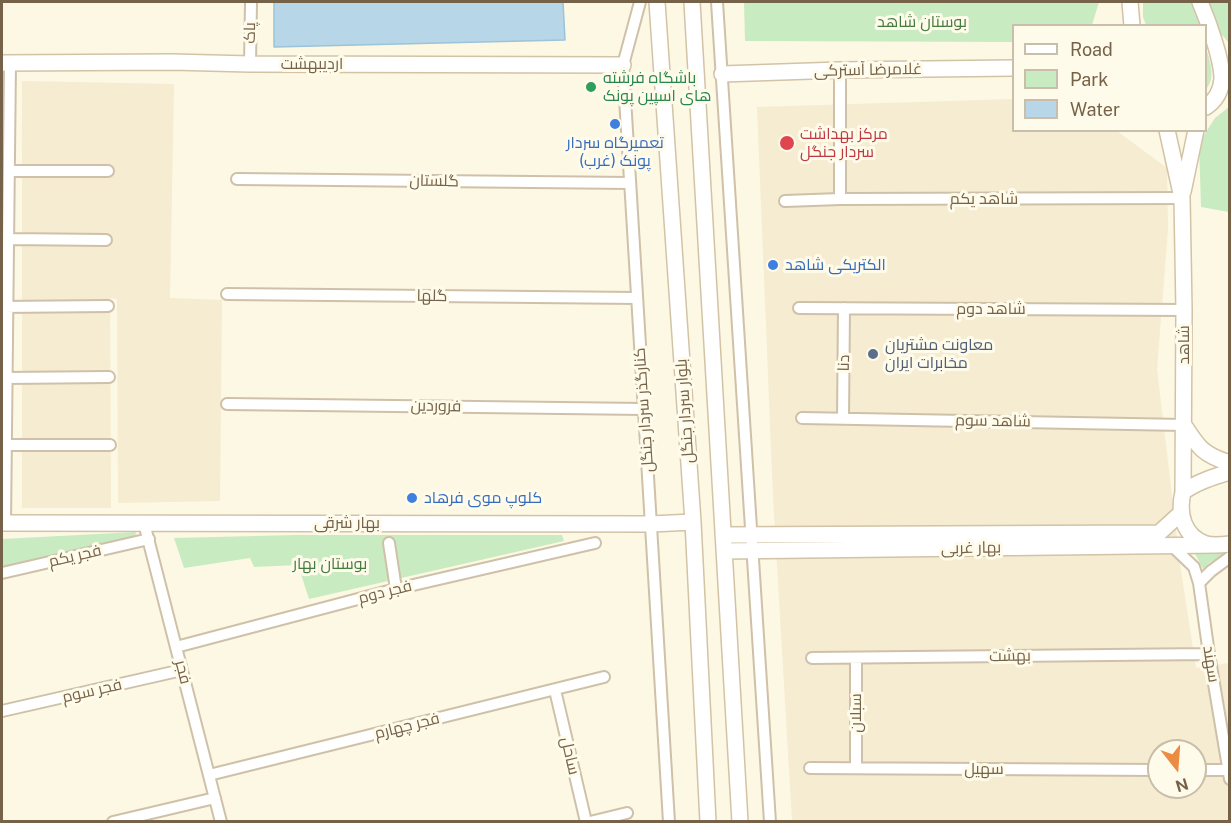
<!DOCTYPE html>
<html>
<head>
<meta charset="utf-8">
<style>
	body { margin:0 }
	#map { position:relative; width:1231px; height:823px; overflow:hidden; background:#fdf8e3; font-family:"Public Sans",sans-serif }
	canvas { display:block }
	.frame { position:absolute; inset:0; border:3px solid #766248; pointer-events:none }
	.legend { position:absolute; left:1012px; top:24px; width:195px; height:108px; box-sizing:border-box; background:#fffbea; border:2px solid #c8bea9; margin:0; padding:8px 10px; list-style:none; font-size:18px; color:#766248 }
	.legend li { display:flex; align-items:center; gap:12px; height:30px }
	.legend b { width:30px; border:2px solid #c8bea9 }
	.north { position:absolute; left:1147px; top:739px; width:60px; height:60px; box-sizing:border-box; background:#fffbea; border:2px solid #c8bea9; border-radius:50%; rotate:163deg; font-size:16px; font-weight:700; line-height:24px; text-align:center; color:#766248 }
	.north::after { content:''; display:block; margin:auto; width:21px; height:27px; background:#ec8c43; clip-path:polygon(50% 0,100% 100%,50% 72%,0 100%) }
</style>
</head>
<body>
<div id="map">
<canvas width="1231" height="823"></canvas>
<div class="frame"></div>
<ul class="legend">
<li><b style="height:8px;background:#fff"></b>Road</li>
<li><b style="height:16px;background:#c9ebc1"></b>Park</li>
<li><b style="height:16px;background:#b7d6e7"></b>Water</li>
</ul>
<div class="north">N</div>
</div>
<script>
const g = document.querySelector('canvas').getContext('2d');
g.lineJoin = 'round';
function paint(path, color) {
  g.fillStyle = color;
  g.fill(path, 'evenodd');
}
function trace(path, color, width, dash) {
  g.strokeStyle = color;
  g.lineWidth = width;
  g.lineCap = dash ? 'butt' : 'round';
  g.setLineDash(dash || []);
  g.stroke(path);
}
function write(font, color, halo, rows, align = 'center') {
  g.font = font + ' "Public Sans",Cairo,sans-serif';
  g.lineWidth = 6;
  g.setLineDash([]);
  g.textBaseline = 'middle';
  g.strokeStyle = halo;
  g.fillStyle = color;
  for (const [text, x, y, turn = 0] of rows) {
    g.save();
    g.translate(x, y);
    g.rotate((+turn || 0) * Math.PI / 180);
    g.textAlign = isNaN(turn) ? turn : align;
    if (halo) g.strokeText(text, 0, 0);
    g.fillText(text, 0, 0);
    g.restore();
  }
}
const residential = new Path2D(`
	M 22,81 L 174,84 L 170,298 L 222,300 L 220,501 L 118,503 L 117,299 L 110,298 L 111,508 L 22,508 Z
	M 1013,99 L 1014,130 L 1117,131 L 1167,168 L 1168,229 L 1157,369 L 1181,571 L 1196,668 L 1229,663 L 1229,821 L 792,821 L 773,497 L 757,107 ZM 1159,751 L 1195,751 L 1195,787 L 1159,787 Z`);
const green = new Path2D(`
	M 744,2 L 1099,2 L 1092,25 L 1014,26 L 1013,42 L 745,41 Z
	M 1143,2 L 1193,2 L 1200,25 L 1146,25 L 1143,17 Z
	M 1203,2 L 1229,2 L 1229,43 L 1215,27 Z
	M 1206,47 C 1209,60 1217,77 1206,89 Z
	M 1229,107 L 1229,212 L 1201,207 L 1199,143 L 1215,118 Z
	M 136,532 L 135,538 L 2,567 L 2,539 Z
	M 296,535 L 562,535 L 564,541 L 309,599 L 298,565 L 254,567 L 250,558 L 184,568 L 174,538 Z
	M 1222,550 L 1226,553 L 1209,563 L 1203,569 L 1194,552 Z`);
const water = new Path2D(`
	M 274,2 L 563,2 L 565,40 L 274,47 Z`);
const street = new Path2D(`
	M 640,2 L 623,65 L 669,822
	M 717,2 L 770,822
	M 250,64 L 251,2
	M 840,70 L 840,199
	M 9,171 L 108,171
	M 237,179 L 630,183
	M 785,201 L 840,199 L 1182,198
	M 8,239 L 106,240
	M 227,294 L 637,298
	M 2,307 L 108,306
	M 799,308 L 1184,310
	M 7,378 L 109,377
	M 227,404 L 644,409
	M 802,418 L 1184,425
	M 843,418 L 844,308
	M 6,445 L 110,445
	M 5,523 L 10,63
	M 144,523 L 221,822
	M 389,543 L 396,589
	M 1172,546 L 1194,567 L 1199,583 L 1209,654 L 1230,779
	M 2,573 L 149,539
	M 1199,583 L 1211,571 L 1230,557
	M 176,647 L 396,589 L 595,543
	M 812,658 L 1209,654
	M 856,658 L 856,768
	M 555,690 L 586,822
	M 2,711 L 182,670
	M 810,768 L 1159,770
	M 1195,770 L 1230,770
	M 209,775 L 604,677
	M 113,822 L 215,798
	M 590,822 L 627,813`);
const secondary = new Path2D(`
	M 657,2 L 693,522 L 708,822
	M 692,2 L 740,822
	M 1130,2 L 1132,26
	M 1200,2 C 1208,21 1222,59 1222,79 C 1221,91 1215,101 1206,107
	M 2,63 L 172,62 L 250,64 L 623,65
	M 722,74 L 840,70 L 1014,68
	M 1167,130 L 1182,198 L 1184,310 L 1183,492
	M 1183,192 L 1196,130
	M 1184,425 C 1198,447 1203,455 1230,463
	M 1230,472 C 1213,477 1197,482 1183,492 C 1178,513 1183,536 1206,544 C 1213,546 1222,545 1230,544
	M 2,523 L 651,524 L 693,522
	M 723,535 L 1159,533 L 1181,513
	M 724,551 L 1218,545`);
const markers = [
	[591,87,6,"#2e9e5b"],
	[615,124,6,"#3f7fe0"],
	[787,143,8,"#e0444e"],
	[773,265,6,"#3f7fe0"],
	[873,354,6,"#5c6f8a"],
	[412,498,6,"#3f7fe0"]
];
const parkNames = [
	["بوستان شاهد",922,22],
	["بوستان بهار",330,564]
];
const streetNames = [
	["پاک",250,33,-89],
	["اردیبهشت",312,64],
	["غلامرضا آسترکی",868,70,-1],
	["گلستان",434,181,1],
	["شاهد یکم",984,199],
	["گلها",432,296,1],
	["شاهد دوم",991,309],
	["شاهد",1184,345,-90],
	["دنا",844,363,-89],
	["فروردین",436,406,1],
	["کنارگذر سردار جنگل",644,410,-94],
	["بلوار سردار جنگل",685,411,-94],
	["شاهد سوم",993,421,1],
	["بهار شرقی",347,523],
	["بهار غربی",971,548,-1],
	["فجر یکم",75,556,-13],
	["فجر دوم",385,592,-14],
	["بهشت",1010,656,-1],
	["سهند",1211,664,81],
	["فجر",183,672,76],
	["فجر سوم",92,691,-13],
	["سبلان",856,713,-90],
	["فجر چهارم",407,726,-14],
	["ساحل",570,756,77],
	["سهیل",984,769]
];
const leisureNames = [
	["باشگاه فرشته",603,78],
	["های اسپین پونک",603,96]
];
const healthNames = [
	["مرکز بهداشت",800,134],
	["سردار جنگل",800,152]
];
const shopNames = [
	["تعمیرگاه سردار",615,143,"center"],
	["پونک (غرب)",615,161,"center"],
	["الکتریکی شاهد",785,265],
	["کلوپ موی فرهاد",424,498]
];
const serviceNames = [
	["معاونت مشتریان",885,345],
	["مخابرات ایران",885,363]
];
paint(residential, '#f5ecd1');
paint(green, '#c9ebc1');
paint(water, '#b7d6e7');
trace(water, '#9cc3d9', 1.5);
trace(street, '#cfc1a9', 14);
trace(secondary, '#d2c3a6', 18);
trace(street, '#fff', 10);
trace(secondary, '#fff', 15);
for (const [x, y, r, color] of markers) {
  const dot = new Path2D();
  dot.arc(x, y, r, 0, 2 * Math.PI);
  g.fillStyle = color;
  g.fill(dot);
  trace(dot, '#fffbea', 2);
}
write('16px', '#447c3f', '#fffbea', parkNames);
write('16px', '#766248', '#fffbea', streetNames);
write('16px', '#27864d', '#fffbea', leisureNames, 'left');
write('16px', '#be3a42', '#fffbea', healthNames, 'left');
write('16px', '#366cbe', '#fffbea', shopNames, 'left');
write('16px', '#4e5e75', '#fffbea', serviceNames, 'left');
</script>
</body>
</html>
